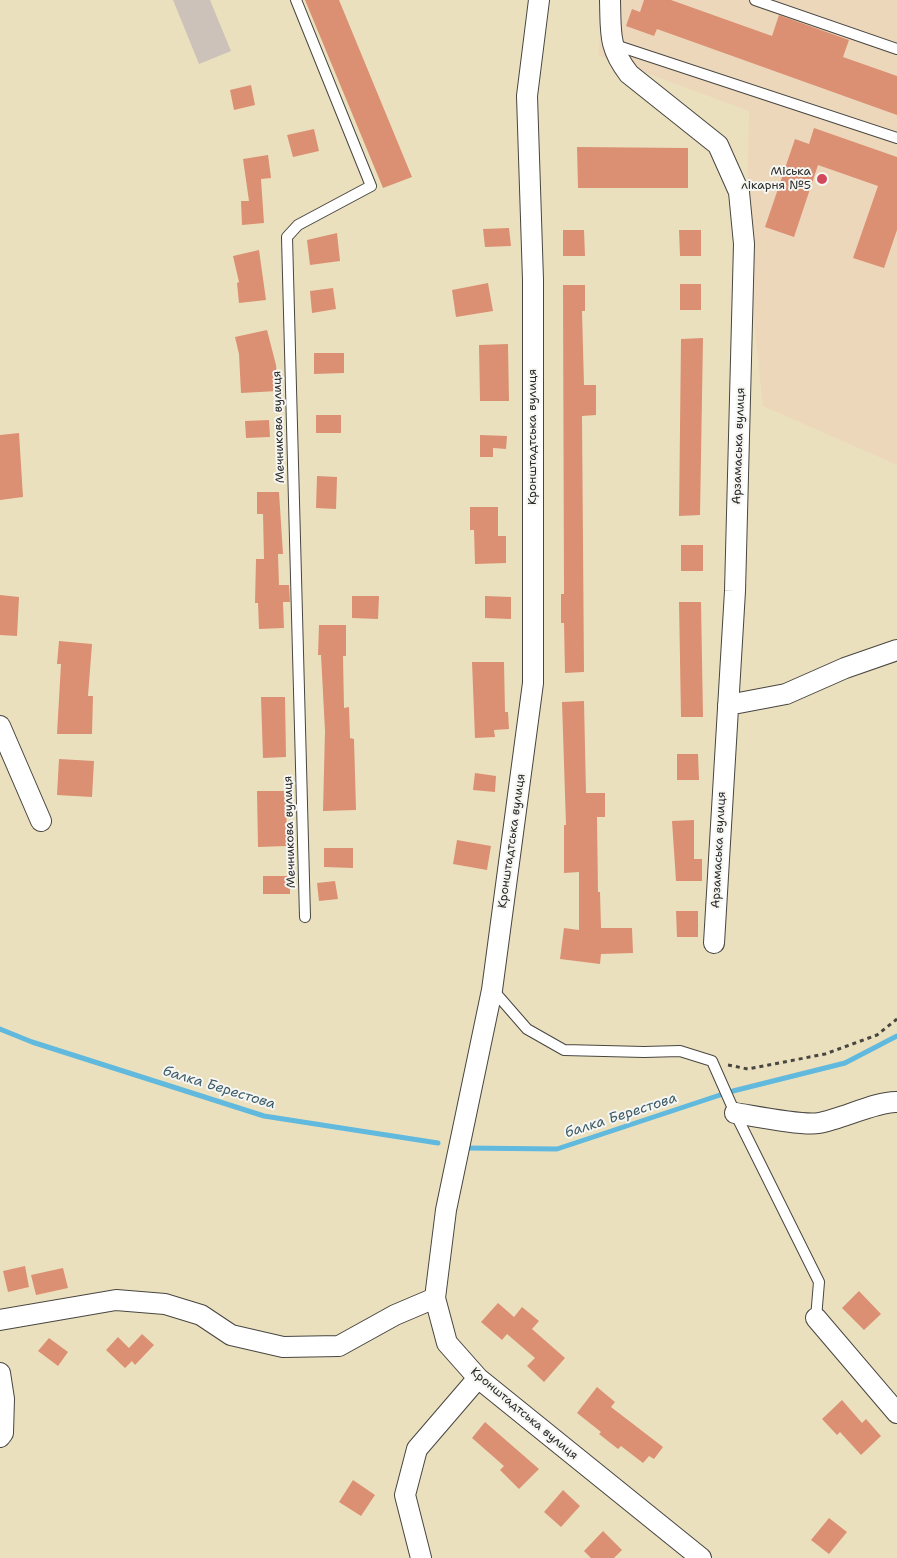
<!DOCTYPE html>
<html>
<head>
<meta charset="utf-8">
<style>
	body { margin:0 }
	canvas { display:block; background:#ebe0bd }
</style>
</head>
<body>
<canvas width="897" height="1558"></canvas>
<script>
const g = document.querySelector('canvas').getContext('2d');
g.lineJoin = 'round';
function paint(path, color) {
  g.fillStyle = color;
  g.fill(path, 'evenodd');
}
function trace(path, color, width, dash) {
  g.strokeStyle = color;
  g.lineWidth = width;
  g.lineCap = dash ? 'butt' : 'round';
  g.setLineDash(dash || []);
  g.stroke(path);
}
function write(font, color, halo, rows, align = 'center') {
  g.font = font + ' "Shantell Sans",sans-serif';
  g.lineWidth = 4;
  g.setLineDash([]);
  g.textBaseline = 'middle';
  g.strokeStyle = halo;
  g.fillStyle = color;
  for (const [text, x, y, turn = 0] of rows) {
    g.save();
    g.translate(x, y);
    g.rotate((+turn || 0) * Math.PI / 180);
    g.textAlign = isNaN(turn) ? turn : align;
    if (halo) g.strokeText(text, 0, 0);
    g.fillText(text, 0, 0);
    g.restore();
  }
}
const built = new Path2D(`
	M 604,0 L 897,0 L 897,465 L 763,406 L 746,248 L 749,111 L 598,55 Z`);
const industrial = new Path2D(`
	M 173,0 L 210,0 L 231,51 L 199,64 Z`);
const stream = new Path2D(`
	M 0,1029 L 32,1042 L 264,1116 L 438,1143
	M 733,1091 L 845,1063 L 897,1036
	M 466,1148 L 557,1149 L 720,1095`);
const building = new Path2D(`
	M 305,0 L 339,0 L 412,177 L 383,188 Z
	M 644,0 L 671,0 L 772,36 L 779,15 L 849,40 L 843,57 L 897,76 L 897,115 L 657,29 L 654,36 L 626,26 L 632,9 L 640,12 Z
	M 251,85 L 255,105 L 234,110 L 230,90 Z
	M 814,128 L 897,157 L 897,230 L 884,268 L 853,258 L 878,186 L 818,165 L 794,237 L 765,227 L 795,139 L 809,144 Z
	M 314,129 L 319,151 L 293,157 L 287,135 Z
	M 577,147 L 688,148 L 688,188 L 578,188 Z
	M 268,155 L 271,178 L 261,179 L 264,223 L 242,225 L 241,201 L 249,201 L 243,159 Z
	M 509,228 L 511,246 L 485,247 L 483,229 Z
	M 563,230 L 584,230 L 585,256 L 563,256 Z
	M 679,230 L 701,230 L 701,256 L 680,256 Z
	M 337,233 L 340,261 L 310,265 L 307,240 Z
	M 259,250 L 266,300 L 239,303 L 237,283 L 239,282 L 233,256 Z
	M 488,283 L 493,311 L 456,317 L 452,290 Z
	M 680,284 L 701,284 L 701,310 L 680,310 Z
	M 563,285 L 585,285 L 585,311 L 582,311 L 584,385 L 596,385 L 596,415 L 582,416 L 584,672 L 565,673 L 564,623 L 561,623 L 561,594 L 564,594 Z
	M 333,288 L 336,309 L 312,313 L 310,291 Z
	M 267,330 L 276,365 L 278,391 L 241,393 L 239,354 L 235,337 Z
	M 703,338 L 700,515 L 679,516 L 681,339 Z
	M 508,344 L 509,401 L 480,401 L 479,345 Z
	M 314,353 L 344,353 L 344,373 L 314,374 Z
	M 316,415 L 341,415 L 341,433 L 316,433 Z
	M 269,420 L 270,437 L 246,438 L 245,421 Z
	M 19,433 L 23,497 L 0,500 L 0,435 Z
	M 480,435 L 507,436 L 506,449 L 493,448 L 493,457 L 480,457 Z
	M 317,476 L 337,477 L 336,509 L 316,508 Z
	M 257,492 L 279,492 L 283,554 L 278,554 L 279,585 L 289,585 L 290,602 L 283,602 L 284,628 L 259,629 L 258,603 L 255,603 L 256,559 L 264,559 L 263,514 L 257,514 Z
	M 470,507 L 498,507 L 498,536 L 506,536 L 506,563 L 475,564 L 474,530 L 470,530 Z
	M 681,545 L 703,545 L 703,571 L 681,571 Z
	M 0,595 L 19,597 L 17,636 L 0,635 Z
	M 352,596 L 379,596 L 378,619 L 352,618 Z
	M 485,596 L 511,597 L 511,619 L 485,618 Z
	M 679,602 L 701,602 L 703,717 L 681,717 Z
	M 319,625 L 346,625 L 346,656 L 343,656 L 344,708 L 349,707 L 350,738 L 354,739 L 356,810 L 323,811 L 325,731 L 321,655 L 318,655 Z
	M 59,641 L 92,644 L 88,696 L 93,696 L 92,734 L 57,734 L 61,664 L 57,664 Z
	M 472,662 L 504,662 L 505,712 L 508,712 L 509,729 L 494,730 L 495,737 L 475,738 Z
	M 261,697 L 285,697 L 286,757 L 263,758 Z
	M 584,701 L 586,793 L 605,793 L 605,817 L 597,817 L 598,892 L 600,892 L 601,928 L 632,928 L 633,953 L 601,954 L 600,964 L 560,959 L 564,928 L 579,930 L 579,872 L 564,873 L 564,825 L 566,825 L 562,702 Z
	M 677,754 L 698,754 L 699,780 L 677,780 Z
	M 59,759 L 94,761 L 92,797 L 57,795 Z
	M 475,773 L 496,776 L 495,792 L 473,790 Z
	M 257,791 L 286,791 L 287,846 L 258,847 Z
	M 694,820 L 694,859 L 702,859 L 702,881 L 676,881 L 672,821 Z
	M 457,840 L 491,846 L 487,870 L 453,864 Z
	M 324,848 L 353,848 L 353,868 L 324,867 Z
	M 263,876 L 290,876 L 290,894 L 263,894 Z
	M 335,881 L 338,899 L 319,901 L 317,883 Z
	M 676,911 L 698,911 L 698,937 L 677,937 Z
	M 25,1266 L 29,1287 L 8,1292 L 3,1271 Z
	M 63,1268 L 68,1288 L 36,1295 L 31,1275 Z
	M 859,1291 L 881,1314 L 864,1330 L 842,1308 Z
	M 498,1303 L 514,1317 L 522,1307 L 539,1321 L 532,1329 L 565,1358 L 544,1382 L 527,1366 L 535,1358 L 507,1334 L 502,1340 L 481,1322 Z
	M 142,1334 L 154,1345 L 135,1365 L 132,1361 L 125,1368 L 106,1350 L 118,1337 L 129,1348 Z
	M 49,1338 L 68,1352 L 58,1366 L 38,1351 Z
	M 597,1387 L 615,1402 L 611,1407 L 663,1447 L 654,1459 L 649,1456 L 643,1463 L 621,1446 L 618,1449 L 599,1434 L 601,1432 L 577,1413 Z
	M 842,1400 L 862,1423 L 866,1419 L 881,1436 L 861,1455 L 840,1432 L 837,1435 L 822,1419 Z
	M 485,1422 L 539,1469 L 519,1489 L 500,1470 L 504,1466 L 472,1438 Z
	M 353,1480 L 375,1495 L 361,1516 L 339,1502 Z
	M 563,1490 L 580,1506 L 561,1527 L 544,1512 Z
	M 829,1518 L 847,1532 L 829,1554 L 811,1540 Z
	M 603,1531 L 622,1550 L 614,1558 L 591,1558 L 584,1551 Z`);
const path = new Path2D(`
	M 728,1065 L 748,1069 L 825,1054 L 877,1035 L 897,1019`);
const lane = new Path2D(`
	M 296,0 L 371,186 L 298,225 L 287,237 L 305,917
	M 755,0 L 897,49
	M 612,44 L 897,138
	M 493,990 L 527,1029 L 564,1050 L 644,1052 L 680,1051 L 712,1061 L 735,1113 L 819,1282 L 816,1318`);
const street = new Path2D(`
	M 539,0 L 527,96 L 533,280 L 533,683 L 492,990 L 446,1210 L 435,1298 L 447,1343 L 478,1378 L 701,1558
	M 610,0 C 611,32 608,47 629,74 L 718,145 L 739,192 L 744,244 L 735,591 L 714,943
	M 728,705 L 786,694 L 845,668 L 897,650
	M 0,726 L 41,821
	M 735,1113 C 754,1116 803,1126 819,1123 C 842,1119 877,1101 897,1102
	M 816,1318 L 897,1413
	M 0,1320 L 116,1300 L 165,1304 L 201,1315 L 231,1335 L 283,1347 L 339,1346 L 395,1315 L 435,1298
	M 0,1373 L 4,1399 L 3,1433 L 0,1437
	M 421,1558 L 405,1495 L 417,1449 L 478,1378`);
const markers = [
	[822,179,6,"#d1495b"]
];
const poiNames = [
	["Міська",811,172],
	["лікарня №5",811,186]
];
const streetNames = [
	["Мечникова вулиця",279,427,-92],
	["Кронштадтська вулиця",533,437,-90],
	["Арзамаська вулиця",739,446,-88],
	["Мечникова вулиця",290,832,-92],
	["Кронштадтська вулиця",512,841,-82],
	["Арзамаська вулиця",719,850,-87],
	["Кронштадтська вулиця",524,1414,40]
];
const waterNames = [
	["балка Берестова",219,1088,17],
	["балка Берестова",621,1116,-18]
];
paint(built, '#edd7bb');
paint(industrial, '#ccc2b9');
trace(stream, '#61b9de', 5);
paint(building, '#db9074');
trace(lane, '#484641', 12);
trace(street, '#484641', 22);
trace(path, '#484641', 3, [4, 4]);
trace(lane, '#fff', 10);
trace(street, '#fff', 20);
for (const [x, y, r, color] of markers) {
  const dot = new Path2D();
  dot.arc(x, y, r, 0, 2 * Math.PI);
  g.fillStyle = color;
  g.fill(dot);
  trace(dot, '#f6f6f2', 2);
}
write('12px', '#2b2b2b', '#f6f6f2', poiNames, 'right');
write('12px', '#2b2b2b', '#f6f6f2', streetNames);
write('italic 14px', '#3e5d6a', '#f6f6f2', waterNames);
</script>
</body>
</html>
